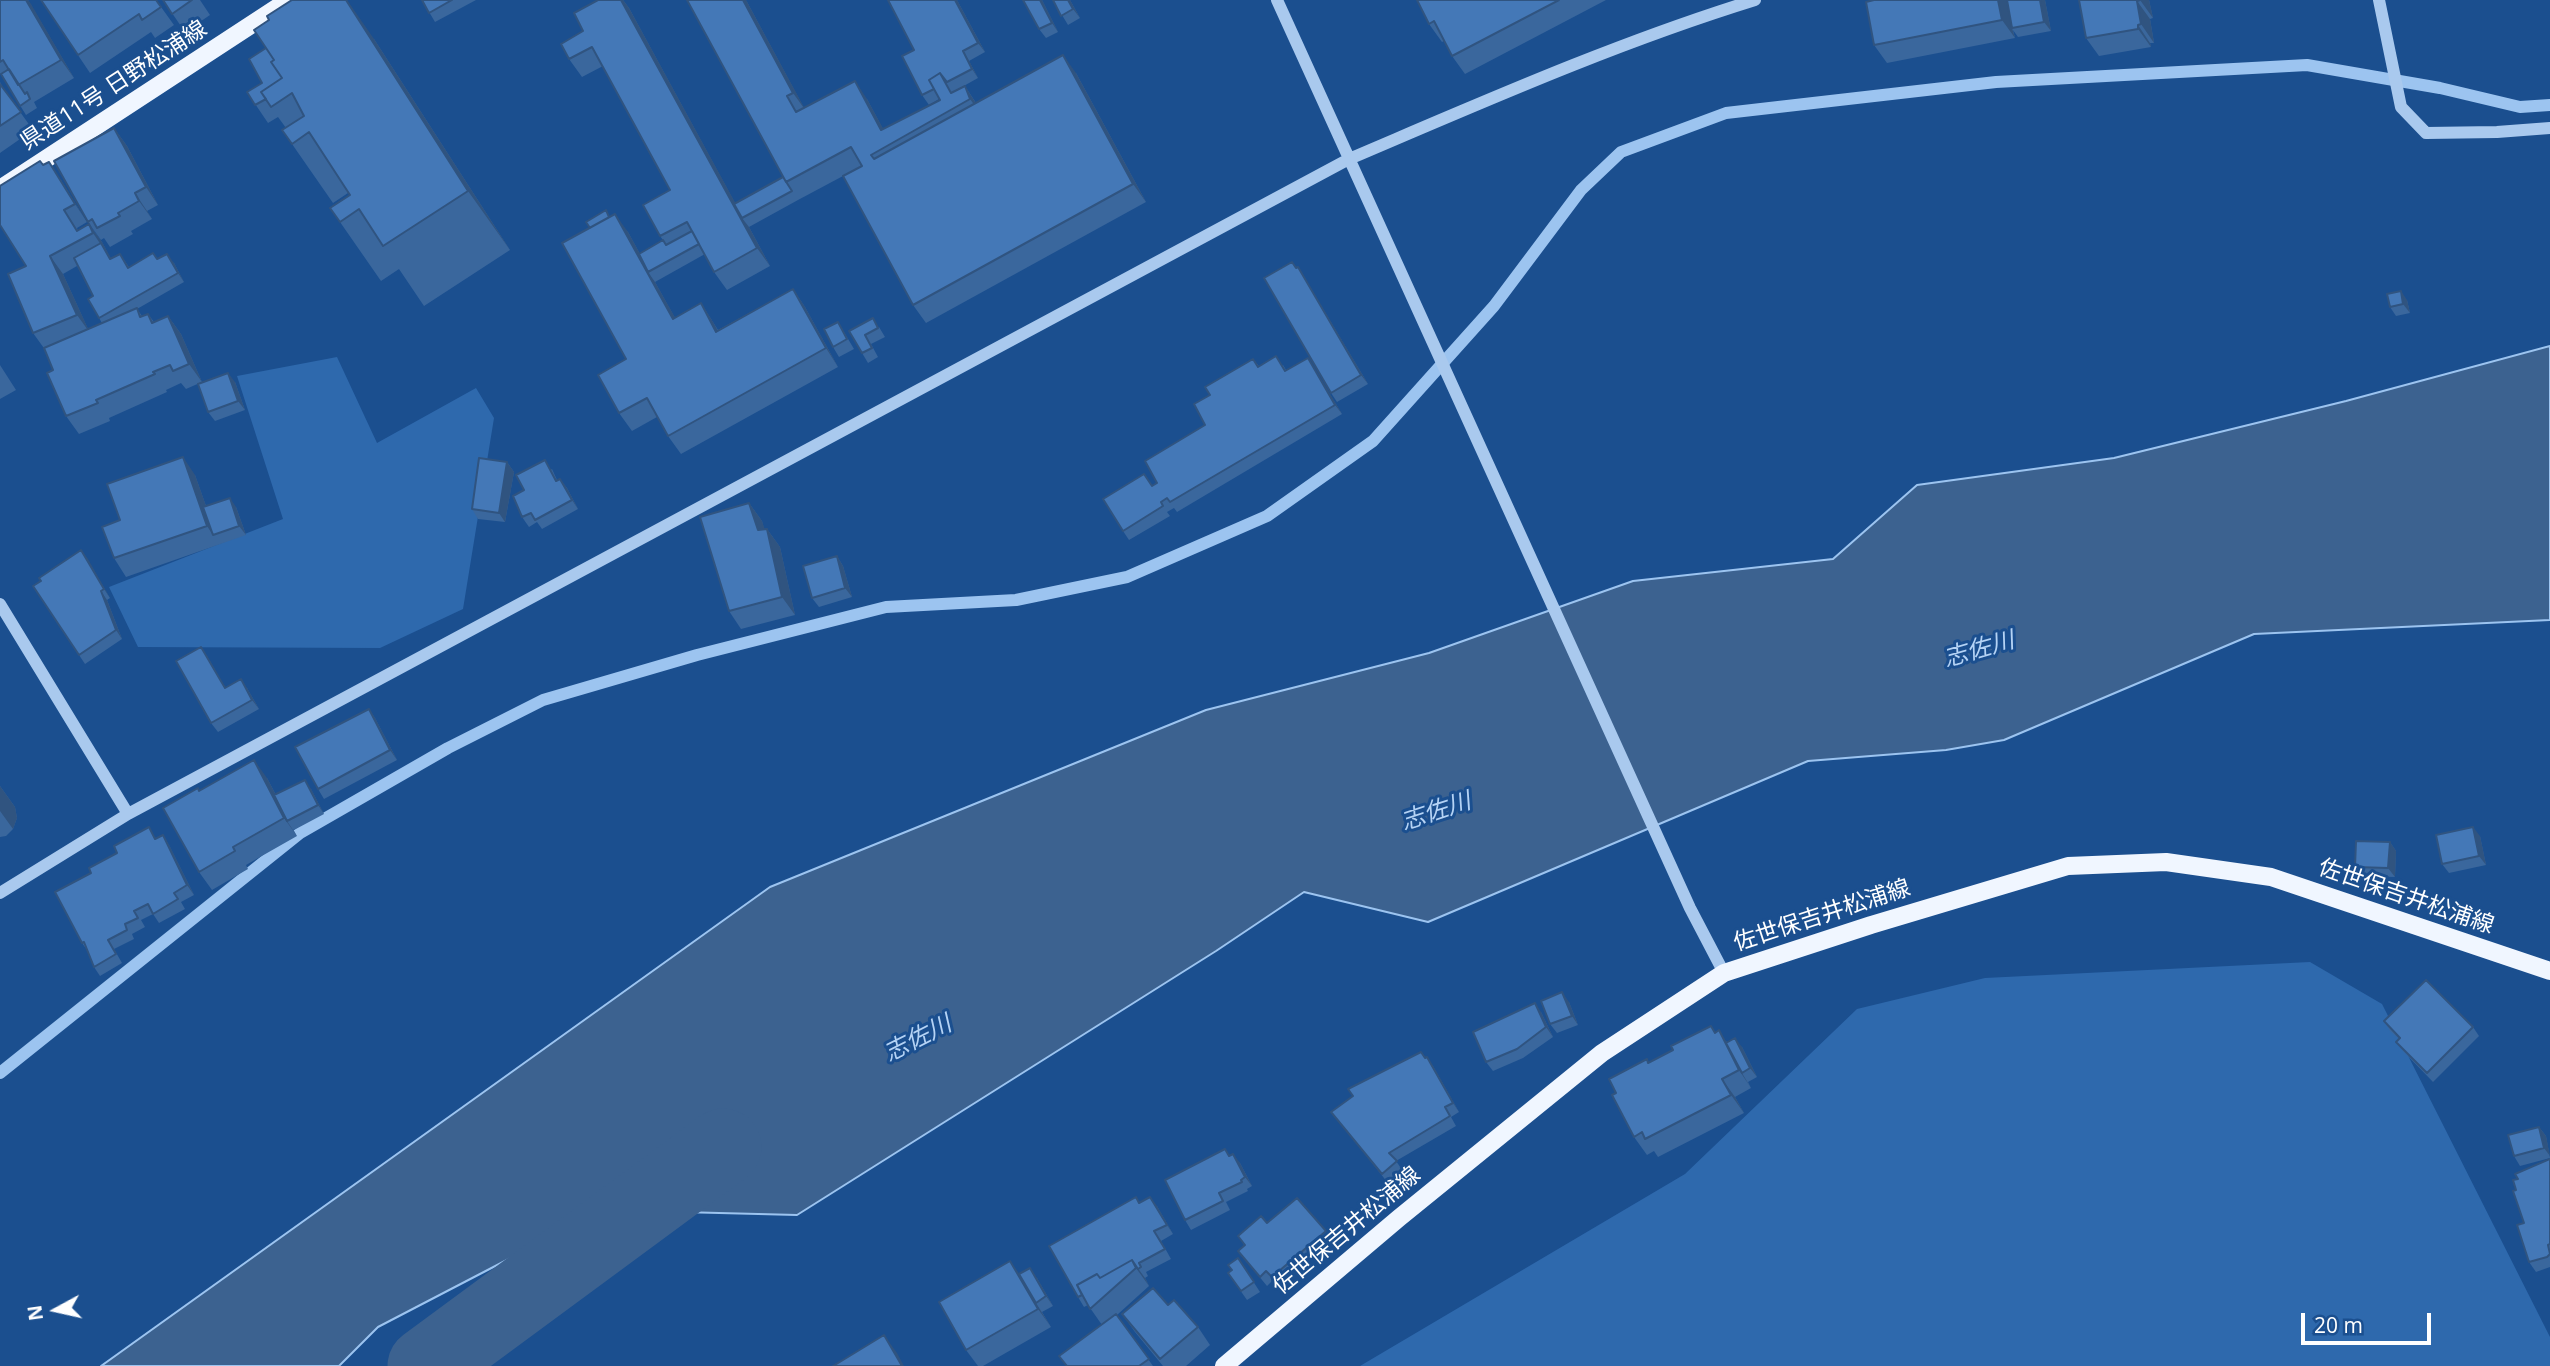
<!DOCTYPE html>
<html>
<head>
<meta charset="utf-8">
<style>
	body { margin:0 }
	#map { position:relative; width:2550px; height:1366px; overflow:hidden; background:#1b4f8f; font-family:"Open Sans",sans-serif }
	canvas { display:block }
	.north { position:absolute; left:21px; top:1275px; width:70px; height:70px; -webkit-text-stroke:5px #1b4f8f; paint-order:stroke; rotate:262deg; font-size:19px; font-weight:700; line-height:28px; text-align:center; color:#fff }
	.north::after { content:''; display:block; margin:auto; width:24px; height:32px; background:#fff; clip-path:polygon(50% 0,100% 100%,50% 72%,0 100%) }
	.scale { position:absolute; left:2301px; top:1313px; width:130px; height:32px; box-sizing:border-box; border:4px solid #fff; border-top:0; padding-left:9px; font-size:21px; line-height:24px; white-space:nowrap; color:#fff; -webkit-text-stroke:5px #1b4f8f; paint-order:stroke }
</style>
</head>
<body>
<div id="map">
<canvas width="2550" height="1366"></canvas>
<div class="north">N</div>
<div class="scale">20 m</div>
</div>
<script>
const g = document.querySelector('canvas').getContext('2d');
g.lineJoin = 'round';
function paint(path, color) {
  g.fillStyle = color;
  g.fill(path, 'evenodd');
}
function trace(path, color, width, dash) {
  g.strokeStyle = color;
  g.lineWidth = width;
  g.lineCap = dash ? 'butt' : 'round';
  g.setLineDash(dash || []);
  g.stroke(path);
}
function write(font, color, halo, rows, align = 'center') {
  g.font = font + ' "Open Sans","Noto Sans JP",sans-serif';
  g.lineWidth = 6;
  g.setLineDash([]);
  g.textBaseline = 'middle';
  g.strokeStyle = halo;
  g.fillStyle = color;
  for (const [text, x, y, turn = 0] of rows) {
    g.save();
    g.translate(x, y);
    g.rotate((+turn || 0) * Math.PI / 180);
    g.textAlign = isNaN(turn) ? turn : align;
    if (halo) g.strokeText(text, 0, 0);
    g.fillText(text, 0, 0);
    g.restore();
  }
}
const green = new Path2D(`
	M 337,357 L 377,443 L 476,388 L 494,418 L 463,609 L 380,648 L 138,647 L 109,587 L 283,519 L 237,376 Z
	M 2310,962 L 2382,1004 L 2550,1337 L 2550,1366 L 1360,1366 L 1685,1174 L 1857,1009 L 1985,978 Z`);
const water = new Path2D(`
	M 2550,346 L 2550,620 L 2254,634 L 2004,740 L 1946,750 L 1808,761 L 1428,922 L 1304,892 L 1216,951 L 797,1215 L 603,1210 L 378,1327 L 339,1366 L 101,1366 L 770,887 L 1206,710 L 1429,653 L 1633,581 L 1833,559 L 1917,485 L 2114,458 L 2346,401 Z`);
const stream = new Path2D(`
	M 0,1073 L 300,833 L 448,748 L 543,700 L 697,655 L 886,607 L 1016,600 L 1127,577 L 1267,516 L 1373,441 L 1494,306 L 1581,190 L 1621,152 L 1726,113 L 1996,82 L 2307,65 L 2440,88 L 2520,107 L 2550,105`);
const river = new Path2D(`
	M 426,1366 L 723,1147`);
const minor = new Path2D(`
	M 1277,0 L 1690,908 L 1724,973
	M 2379,0 L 2401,107 L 2426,133 L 2497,132 L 2550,128
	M 0,604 L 128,814 L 1349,159 C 1483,102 1616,43 1755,0
	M 0,893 L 128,814`);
const major = new Path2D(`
	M 0,189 L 289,0
	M 1224,1366 L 1399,1218 L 1602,1053 L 1724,973 L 1871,925 L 2068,866 L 2166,862 L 2271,877 L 2550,971`);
const wall = new Path2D(`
	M 0,0 L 28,0 L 74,78 L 34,102 L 37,108 L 26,115 L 0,73 Z
	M 41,0 L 156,0 L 174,25 L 155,38 L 151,32 L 90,73 Z
	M 163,0 L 200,0 L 210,15 L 185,32 Z
	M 422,0 L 476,0 L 435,22 Z
	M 598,0 L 623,0 L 629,8 L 735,203 L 783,177 L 746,0 L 804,108 L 867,99 L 883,129 L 940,100 L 939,99 L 929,105 L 922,95 L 914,50 L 888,0 L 957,0 L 985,52 L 969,61 L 978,78 L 953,92 L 965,86 L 976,103 L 1076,73 L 1146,202 L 926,323 L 913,305 L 843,176 L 798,200 L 749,227 L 770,266 L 727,290 L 714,272 L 705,254 L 655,282 L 675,318 L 701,303 L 718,330 L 793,289 L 805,307 L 838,367 L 681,454 L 668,436 L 657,417 L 632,431 L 619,413 L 626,359 L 610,217 L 628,232 L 640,254 L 663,240 L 660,236 L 670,190 L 603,66 L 582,77 L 569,59 Z
	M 1023,0 L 1042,0 L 1058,32 L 1046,38 L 1039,29 Z
	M 1053,0 L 1070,0 L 1080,18 L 1068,25 Z
	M 1417,0 L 1606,0 L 1465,74 L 1452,56 L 1444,41 L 1442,42 L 1429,24 Z
	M 2045,0 L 2051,31 L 2018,37 L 2013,30 L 2015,38 L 1887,63 L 1874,45 Z
	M 2079,0 L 2149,0 L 2153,18 L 2150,19 L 2154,43 L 2150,43 L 2151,47 L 2099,56 L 2086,38 Z
	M 374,39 L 510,250 L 424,306 L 399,269 L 381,281 L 340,222 L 350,195 L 348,193 L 333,203 L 292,144 L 286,128 L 278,117 L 268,123 L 247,92 Z
	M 0,82 L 3,88 L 33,130 L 0,153 Z
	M 114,128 L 127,146 L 158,205 L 147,211 L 152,219 L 131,231 L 133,234 L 110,247 L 104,238 L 101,240 L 88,222 Z
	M 43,165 L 61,180 L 87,222 L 77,228 L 78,231 L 89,224 L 102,242 L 111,259 L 120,254 L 129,267 L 158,259 L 174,263 L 184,282 L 137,309 L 142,316 L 148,314 L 154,322 L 168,316 L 181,334 L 202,382 L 186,389 L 181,383 L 166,390 L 167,392 L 109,418 L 110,421 L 79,434 L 66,416 L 53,370 L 46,351 L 33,333 L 26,266 ZM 77,266 L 93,296 L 99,318 L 102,323 L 88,329 L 63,274 Z
	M 1292,262 L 1304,277 L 1368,384 L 1337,402 L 1331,393 Z
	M 2407,300 L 2410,313 L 2396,316 L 2390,307 Z
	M 838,322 L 854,349 L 839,357 L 833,347 Z
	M 879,327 L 885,337 L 871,344 L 878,357 L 868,363 L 849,331 Z
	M 1308,358 L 1342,414 L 1177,512 L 1174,508 L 1167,512 L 1170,516 L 1129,540 L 1123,531 L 1152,486 L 1157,483 L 1205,425 L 1210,395 L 1253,359 L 1259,366 L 1283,365 L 1286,370 Z
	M 0,365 L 16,390 L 0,399 Z
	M 235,382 L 245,410 L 215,421 L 208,412 Z
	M 507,462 L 514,472 L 505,522 L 478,519 L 472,509 Z
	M 552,469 L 557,480 L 560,479 L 567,488 L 578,509 L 542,529 L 537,522 L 529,527 L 522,517 L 524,490 Z
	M 195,475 L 206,506 L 236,507 L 246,535 L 126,577 L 114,558 L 120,520 Z
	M 749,503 L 762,521 L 764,529 L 767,529 L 780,547 L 795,615 L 741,629 L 729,611 Z
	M 81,550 L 110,598 L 107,600 L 122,639 L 85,664 L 33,586 Z
	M 837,556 L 843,566 L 852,597 L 819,607 L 812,598 Z
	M 207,656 L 225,688 L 247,688 L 259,709 L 218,732 L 211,723 Z
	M 369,709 L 375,718 L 397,760 L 324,799 L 318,789 Z
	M 267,778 L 276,795 L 311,789 L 324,814 L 294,830 L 293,829 L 297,836 L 246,865 L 248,869 L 212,890 L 199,872 L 198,788 L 200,791 Z
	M 0,786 L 15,807 L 17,818 L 13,829 L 6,836 L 0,837 Z
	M 163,835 L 169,845 L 194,895 L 181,902 L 185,909 L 159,923 L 153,914 L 141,920 L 145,927 L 132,934 L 134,939 L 114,949 L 122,963 L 100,976 L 94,967 L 87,950 L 82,943 L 156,839 Z
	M 2480,836 L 2486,865 L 2449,873 L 2442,864 Z
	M 2390,842 L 2396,851 L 2395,877 L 2361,876 L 2355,867 Z
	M 1569,1002 L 1578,1025 L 1557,1033 L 1550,1024 Z
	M 1541,1012 L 1553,1037 L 1523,1058 L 1493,1071 L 1486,1062 Z
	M 2384,1021 L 2473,1027 L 2479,1036 L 2433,1082 L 2403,1051 L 2396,1042 L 2399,1039 L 2390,1031 Z
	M 1715,1032 L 1727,1042 L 1742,1047 L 1757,1077 L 1748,1082 L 1751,1088 L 1735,1097 L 1744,1113 L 1658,1157 L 1654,1151 L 1647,1155 L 1634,1137 L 1616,1093 L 1649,1063 Z
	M 1425,1058 L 1433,1066 L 1459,1112 L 1451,1117 L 1456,1126 L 1396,1161 L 1403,1171 L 1388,1183 L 1331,1112 Z
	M 2539,1127 L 2546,1136 L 2550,1158 L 2520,1166 L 2514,1156 Z
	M 1230,1156 L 1240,1163 L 1252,1186 L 1247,1189 L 1248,1191 L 1226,1202 L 1230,1210 L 1191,1230 L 1185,1220 Z
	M 2550,1159 L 2550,1267 L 2536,1272 L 2529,1262 L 2524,1223 L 2516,1190 L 2518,1179 Z
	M 1140,1203 L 1157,1206 L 1173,1234 L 1161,1241 L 1171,1259 L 1146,1272 L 1148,1276 L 1145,1278 L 1149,1286 L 1117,1315 L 1153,1366 L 1066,1366 L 1102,1325 L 1088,1305 L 1084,1307 L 1078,1297 Z
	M 1267,1223 L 1326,1231 L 1333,1241 L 1279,1287 L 1273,1280 L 1267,1286 L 1238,1251 L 1244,1245 L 1238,1236 Z
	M 1238,1258 L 1260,1292 L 1247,1300 L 1228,1273 L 1232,1270 Z
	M 1020,1274 L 1037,1278 L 1053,1306 L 1042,1312 L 1051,1327 L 983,1366 L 978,1366 L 966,1350 Z
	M 1168,1305 L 1198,1327 L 1210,1345 L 1186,1366 L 1163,1366 L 1135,1332 L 1122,1314 Z`);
const shadedWall = new Path2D(`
	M 26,0 L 28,0 L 31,4 L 74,78 L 61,60 Z
	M 346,0 L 347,0 L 374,39 L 510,250 L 468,191 Z
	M 621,0 L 623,0 L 629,8 L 743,217 L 742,218 L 749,227 L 770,266 L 757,248 Z
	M 743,0 L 746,0 L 806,111 L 793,93 Z
	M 955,0 L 957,0 L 985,52 L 978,43 Z
	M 1040,0 L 1042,0 L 1058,32 L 1052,23 Z
	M 1068,0 L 1070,0 L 1080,18 L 1073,9 Z
	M 1998,0 L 2008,0 L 2012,28 L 2015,38 L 2002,20 Z
	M 2040,0 L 2045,0 L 2051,31 L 2044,22 Z
	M 2140,0 L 2149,0 L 2153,18 Z
	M 2137,1 L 2150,19 L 2154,43 L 2141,24 Z
	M 2138,25 L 2150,43 L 2151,47 L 2138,29 Z
	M 963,51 L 969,61 L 978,78 L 972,69 Z
	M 1063,55 L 1076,73 L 1146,202 L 1133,184 Z
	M 855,81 L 867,99 L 891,143 L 881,130 Z
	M 965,86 L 977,105 L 983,117 L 970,99 Z
	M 114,128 L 127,146 L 158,205 L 146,187 Z
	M 49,162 L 61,180 L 87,222 L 75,204 Z
	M 135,193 L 147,211 L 152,219 L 139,201 Z
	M 615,214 L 628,232 L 650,272 L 648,272 L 655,282 L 686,337 L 673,319 Z
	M 89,224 L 102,242 L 117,269 L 93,233 Z
	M 167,254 L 174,263 L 184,282 L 178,273 Z
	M 50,256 L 63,274 L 90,333 L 77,315 Z
	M 1298,267 L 1304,277 L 1368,384 L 1361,375 Z
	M 793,289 L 805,307 L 838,367 L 826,348 Z
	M 2401,291 L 2407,300 L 2410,313 L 2403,304 Z
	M 701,303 L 713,322 L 729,350 L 716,332 Z
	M 168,316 L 181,334 L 202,382 L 189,364 Z
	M 1308,358 L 1314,367 L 1342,414 L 1335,405 Z
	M 228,373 L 235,382 L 245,410 L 238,401 Z
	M 183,457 L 195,475 L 216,534 L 213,535 L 207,526 Z
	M 507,462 L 514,472 L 505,522 L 499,513 Z
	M 560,479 L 567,488 L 578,509 L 572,500 Z
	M 230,498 L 236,507 L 246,535 L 239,526 Z
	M 749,503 L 762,521 L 771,548 L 758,530 Z
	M 767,529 L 780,547 L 795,615 L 782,597 Z
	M 81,550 L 88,559 L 110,598 L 104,589 Z
	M 837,556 L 843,566 L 852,597 L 845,588 Z
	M 101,591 L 107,600 L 122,639 L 116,630 Z
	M 201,647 L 207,656 L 231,697 L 225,688 Z
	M 241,679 L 247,688 L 259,709 L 252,700 Z
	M 369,709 L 375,718 L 397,760 L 390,750 Z
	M 254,760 L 267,778 L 289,820 L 287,821 L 297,836 L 284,818 Z
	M 305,780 L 311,789 L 324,814 L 318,805 Z
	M 0,786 L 15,807 L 17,818 L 13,829 L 0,811 Z
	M 2473,827 L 2480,836 L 2486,865 L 2479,856 Z
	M 163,835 L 169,845 L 194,895 L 187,885 Z
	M 2390,842 L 2396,851 L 2395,877 L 2388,868 Z
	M 1562,992 L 1569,1002 L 1578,1025 L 1572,1016 Z
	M 1535,1003 L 1541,1012 L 1553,1037 L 1546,1027 Z
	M 1719,1030 L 1731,1049 L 1742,1073 L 1751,1088 L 1739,1070 Z
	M 1735,1038 L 1742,1047 L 1757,1077 L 1750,1068 Z
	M 1427,1057 L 1433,1066 L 1459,1112 L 1453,1103 Z
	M 1722,1079 L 1735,1097 L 1744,1113 L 1731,1095 Z
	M 2539,1127 L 2546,1136 L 2550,1156 L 2544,1148 Z
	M 1233,1154 L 1240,1163 L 1252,1186 L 1245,1177 Z
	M 1150,1197 L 1157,1206 L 1173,1234 L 1167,1225 Z
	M 1132,1260 L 1145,1278 L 1149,1286 L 1136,1268 Z
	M 1010,1261 L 1023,1279 L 1036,1303 L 1051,1327 L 1038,1309 Z
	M 1030,1268 L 1037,1278 L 1053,1306 L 1046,1296 Z
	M 884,1335 L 897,1353 L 904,1366 L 902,1366 Z`);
const building = new Path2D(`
	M 0,0 L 26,0 L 61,60 L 18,85 L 3,60 L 0,62 Z
	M 41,0 L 156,0 L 161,7 L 142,20 L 139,14 L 78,55 Z
	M 163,0 L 192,0 L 172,14 Z
	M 292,0 L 346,0 L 468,191 L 383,246 L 359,209 L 340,222 L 330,208 L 350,195 L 309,132 L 292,144 L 282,130 L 304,116 L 292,93 L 271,107 L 261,92 L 282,78 L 271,62 L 274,60 L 254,30 L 269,20 L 267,16 Z
	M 422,0 L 452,0 L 429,13 Z
	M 598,0 L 621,0 L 757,248 L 714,272 L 687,222 L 660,236 L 643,205 L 670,190 L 592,47 L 569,59 L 561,44 L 583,31 L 574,13 Z
	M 687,0 L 743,0 L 793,93 L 787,96 L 796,112 L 855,81 L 881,130 L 940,100 L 929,80 L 940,73 L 951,93 L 965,86 L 970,99 L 871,155 L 874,159 L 1063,55 L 1133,184 L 913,305 L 843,176 L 862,166 L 851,147 L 786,182 Z
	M 888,0 L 955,0 L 978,43 L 963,51 L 972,69 L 947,82 L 940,73 L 929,80 L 934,89 L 922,95 L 902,56 L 914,50 Z
	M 1023,0 L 1040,0 L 1052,23 L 1039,29 Z
	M 1053,0 L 1068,0 L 1073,9 L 1061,16 Z
	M 1417,0 L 1559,0 L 1452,56 L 1434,21 L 1429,24 Z
	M 1874,0 L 1998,0 L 2002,20 L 1874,45 L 1866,2 Z
	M 2007,0 L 2040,0 L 2044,22 L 2012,28 Z
	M 2079,0 L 2140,0 L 2137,1 L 2141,24 L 2138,25 L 2138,29 L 2086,38 Z
	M 266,48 L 274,60 L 271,62 L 282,78 L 261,92 L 266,99 L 255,105 L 247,92 L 262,83 L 249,59 Z
	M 9,69 L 25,94 L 27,92 L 30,99 L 20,106 L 1,74 Z
	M 0,84 L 21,112 L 0,126 Z
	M 114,128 L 146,187 L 135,193 L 139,201 L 118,213 L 120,216 L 97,228 L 92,219 L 88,222 L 54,161 Z
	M 40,161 L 43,165 L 49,162 L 75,204 L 64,210 L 77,231 L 89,224 L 93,233 L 50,256 L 77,315 L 33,333 L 8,274 L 26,266 L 0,225 L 0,186 Z
	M 783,177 L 792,191 L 742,218 L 734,204 Z
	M 606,210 L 609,217 L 590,228 L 586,222 Z
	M 615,214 L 673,319 L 701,303 L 716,332 L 793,289 L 826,348 L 668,436 L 647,398 L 619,413 L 598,375 L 626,359 L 562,243 Z
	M 692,231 L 699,244 L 648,272 L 639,254 L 663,240 L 666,245 Z
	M 101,243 L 110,259 L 120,254 L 128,268 L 153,253 L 157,259 L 167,254 L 178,273 L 99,318 L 88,299 L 93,296 L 74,258 Z
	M 1292,262 L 1296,268 L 1298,267 L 1361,375 L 1331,393 L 1264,278 Z
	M 2401,291 L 2403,304 L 2390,307 L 2387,294 Z
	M 137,308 L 140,317 L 148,314 L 152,323 L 168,316 L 189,364 L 173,371 L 170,365 L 153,372 L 155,374 L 96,400 L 98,403 L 66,416 L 47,373 L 53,370 L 44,348 Z
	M 873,318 L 878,328 L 865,335 L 872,348 L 862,353 L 849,331 Z
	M 838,322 L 847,339 L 833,347 L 824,329 Z
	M 1276,356 L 1285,371 L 1308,358 L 1335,405 L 1170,502 L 1167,498 L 1161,502 L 1163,506 L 1123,531 L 1103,499 L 1144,474 L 1152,486 L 1157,483 L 1145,461 L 1205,425 L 1194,404 L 1210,395 L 1205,387 L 1253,359 L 1258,367 Z
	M 228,373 L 238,401 L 208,412 L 198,384 Z
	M 183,457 L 207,526 L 114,558 L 102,527 L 120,520 L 107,484 Z
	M 479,458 L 507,462 L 499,513 L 472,509 Z
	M 545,460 L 556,481 L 560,479 L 572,500 L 535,520 L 531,513 L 522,517 L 513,496 L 524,490 L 516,475 Z
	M 230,498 L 239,526 L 213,535 L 203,507 Z
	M 749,503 L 758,530 L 767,529 L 782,597 L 729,611 L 700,517 Z
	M 81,550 L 104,589 L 101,591 L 116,630 L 79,655 L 33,586 L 41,581 L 39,578 Z
	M 837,556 L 845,588 L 812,598 L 803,566 Z
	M 201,647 L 225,688 L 241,679 L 252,700 L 211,723 L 176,661 Z
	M 369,709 L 390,750 L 318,789 L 295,747 Z
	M 254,760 L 284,818 L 233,847 L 235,851 L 199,872 L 163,808 L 198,788 L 199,791 Z
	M 305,780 L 318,805 L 287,821 L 274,795 Z
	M 149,827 L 155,839 L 163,835 L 187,885 L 174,893 L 178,899 L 153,914 L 148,904 L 134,911 L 138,918 L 125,924 L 127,930 L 108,940 L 116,954 L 94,967 L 84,942 L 82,943 L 55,892 L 91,873 L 89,868 L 117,853 L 114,846 Z
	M 2473,827 L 2479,856 L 2442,864 L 2436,835 Z
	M 2356,841 L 2390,842 L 2388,868 L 2355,867 Z
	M 2426,980 L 2473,1027 L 2427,1073 L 2396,1042 L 2400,1038 L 2384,1021 Z
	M 1562,992 L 1572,1016 L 1550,1024 L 1541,1001 Z
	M 1535,1003 L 1546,1027 L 1517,1049 L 1486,1062 L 1473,1032 Z
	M 1711,1026 L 1715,1033 L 1719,1030 L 1739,1070 L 1722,1079 L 1731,1095 L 1645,1139 L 1642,1132 L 1634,1137 L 1612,1095 L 1616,1093 L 1609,1079 L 1647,1059 L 1648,1063 L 1673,1050 L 1671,1046 Z
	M 1735,1038 L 1750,1068 L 1742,1073 L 1726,1043 Z
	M 1421,1052 L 1425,1058 L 1427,1057 L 1453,1103 L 1445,1107 L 1450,1116 L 1389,1153 L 1397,1161 L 1382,1174 L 1331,1112 L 1353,1096 L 1348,1089 Z
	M 2539,1127 L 2544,1148 L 2514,1156 L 2508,1135 Z
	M 1225,1149 L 1229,1156 L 1233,1154 L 1245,1177 L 1241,1180 L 1242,1182 L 1219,1193 L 1223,1201 L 1185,1220 L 1165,1180 Z
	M 2550,1159 L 2550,1244 L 2548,1245 L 2550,1254 L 2547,1257 L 2529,1262 L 2517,1225 L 2524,1223 L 2513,1191 L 2516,1190 L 2513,1180 L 2518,1179 L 2515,1174 Z
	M 1136,1197 L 1139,1203 L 1150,1197 L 1167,1225 L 1154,1231 L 1165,1249 L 1139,1263 L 1141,1267 L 1138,1269 L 1132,1260 L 1100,1278 L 1097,1274 L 1077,1285 L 1082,1295 L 1078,1297 L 1049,1246 Z
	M 1297,1198 L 1326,1231 L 1272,1277 L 1266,1271 L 1260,1277 L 1238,1251 L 1245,1245 L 1238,1236 L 1261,1216 L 1267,1223 Z
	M 1238,1258 L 1254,1282 L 1241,1291 L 1228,1273 L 1232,1270 L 1228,1265 Z
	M 1132,1260 L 1136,1268 L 1090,1309 L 1077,1285 L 1097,1274 L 1100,1278 Z
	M 1010,1261 L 1038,1309 L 966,1350 L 939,1302 Z
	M 1030,1268 L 1046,1296 L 1036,1303 L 1019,1274 Z
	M 1153,1288 L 1168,1305 L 1174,1300 L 1198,1327 L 1160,1359 L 1122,1314 Z
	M 1116,1314 L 1149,1359 L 1139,1366 L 1067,1366 L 1059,1356 Z
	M 884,1335 L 902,1366 L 833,1366 Z`);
const streetNames = [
	["県道11号 日野松浦線",114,86,-33],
	["佐世保吉井松浦線",2406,897,19],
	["佐世保吉井松浦線",1822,916,-18],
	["佐世保吉井松浦線",1347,1231,-40]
];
const waterNames = [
	["志佐川",1979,650,-16],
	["志佐川",1436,812,-18],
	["志佐川",918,1039,-27]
];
paint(green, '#2e69ad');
paint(water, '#3c6290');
trace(water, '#9cc4f0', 2);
trace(stream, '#9cc4f0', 12);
trace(river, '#3c6290', 77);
trace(minor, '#a9c9ee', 12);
trace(major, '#f0f6ff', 18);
paint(wall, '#3a679d');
paint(shadedWall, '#305480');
paint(building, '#4478b7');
trace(building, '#305480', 2);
write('23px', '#fff', '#1b4f8f', streetNames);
write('italic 24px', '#b5d3f5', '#1b4f8f', waterNames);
</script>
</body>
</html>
